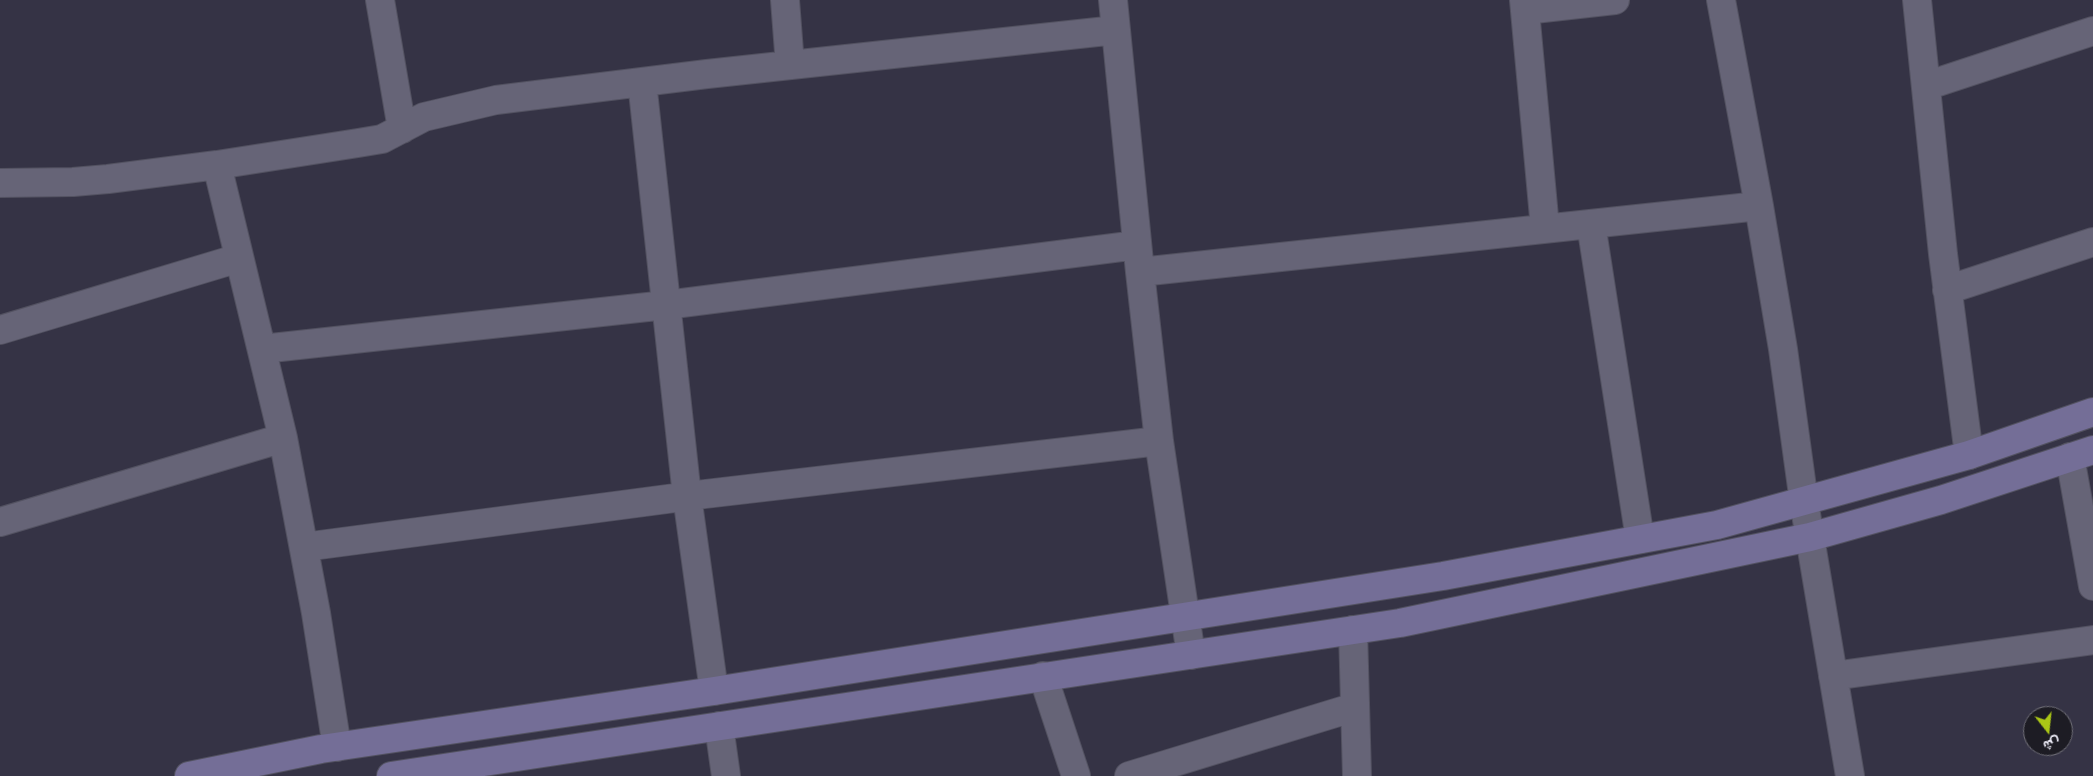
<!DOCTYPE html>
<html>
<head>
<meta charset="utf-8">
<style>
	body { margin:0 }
	#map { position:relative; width:2093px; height:776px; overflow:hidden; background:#353345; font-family:"IBM Plex Sans",Vazirmatn,sans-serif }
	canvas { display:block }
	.north { position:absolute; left:2023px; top:706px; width:50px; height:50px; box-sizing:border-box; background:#1d1c24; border:1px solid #717079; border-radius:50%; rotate:164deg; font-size:14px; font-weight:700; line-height:20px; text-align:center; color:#eeedf9 }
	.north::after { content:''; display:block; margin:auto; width:18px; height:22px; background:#abc716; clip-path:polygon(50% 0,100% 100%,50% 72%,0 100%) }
</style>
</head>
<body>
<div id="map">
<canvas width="2093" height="776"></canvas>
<div class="north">ش</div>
</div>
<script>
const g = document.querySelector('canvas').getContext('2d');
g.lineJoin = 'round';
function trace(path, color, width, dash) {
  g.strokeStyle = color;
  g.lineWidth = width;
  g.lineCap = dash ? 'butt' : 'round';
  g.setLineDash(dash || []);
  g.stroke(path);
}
const street = new Path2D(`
	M 380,0 L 402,129
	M 785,0 L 790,65
	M 1113,0 L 1140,272 L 1159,441 L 1191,655
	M 1524,0 L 1545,228
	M 1721,0 L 1759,206 L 1783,349 L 1804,502 L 1850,776
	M 1917,0 L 1943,254 L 1969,455
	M 1525,10 L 1615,0
	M 642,82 L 687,496 L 714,691
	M 1926,86 L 2093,31
	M 217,165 L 283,438 L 316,613 L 337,747
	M 0,183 L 73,182 L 108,179 L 217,165 L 358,143 L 382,139 L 424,117 L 496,100 L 707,74 L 1116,30
	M 1591,224 L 1640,539
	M 1140,272 L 1759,206
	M 1947,290 L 2093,242
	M 0,330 L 239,258
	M 262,349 L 666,305 L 1137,245
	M 2070,457 L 2093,586
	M 0,522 L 283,438
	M 304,547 L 705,494 L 1159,441
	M 1353,630 L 1357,776
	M 1043,676 L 1076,776
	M 1833,676 L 2093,640
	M 719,726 L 726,776
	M 1129,776 L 1355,707`);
const secondary = new Path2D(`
	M 189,776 L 321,749 L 714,691 L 1443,576 L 1717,525 L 1969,455 L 2093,412
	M 391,776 L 1400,623 L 1810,537 L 1941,500 L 2093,450`);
trace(street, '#535261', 30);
trace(secondary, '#535261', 30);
trace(street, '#666477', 28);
trace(secondary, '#746e97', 28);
</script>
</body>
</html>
